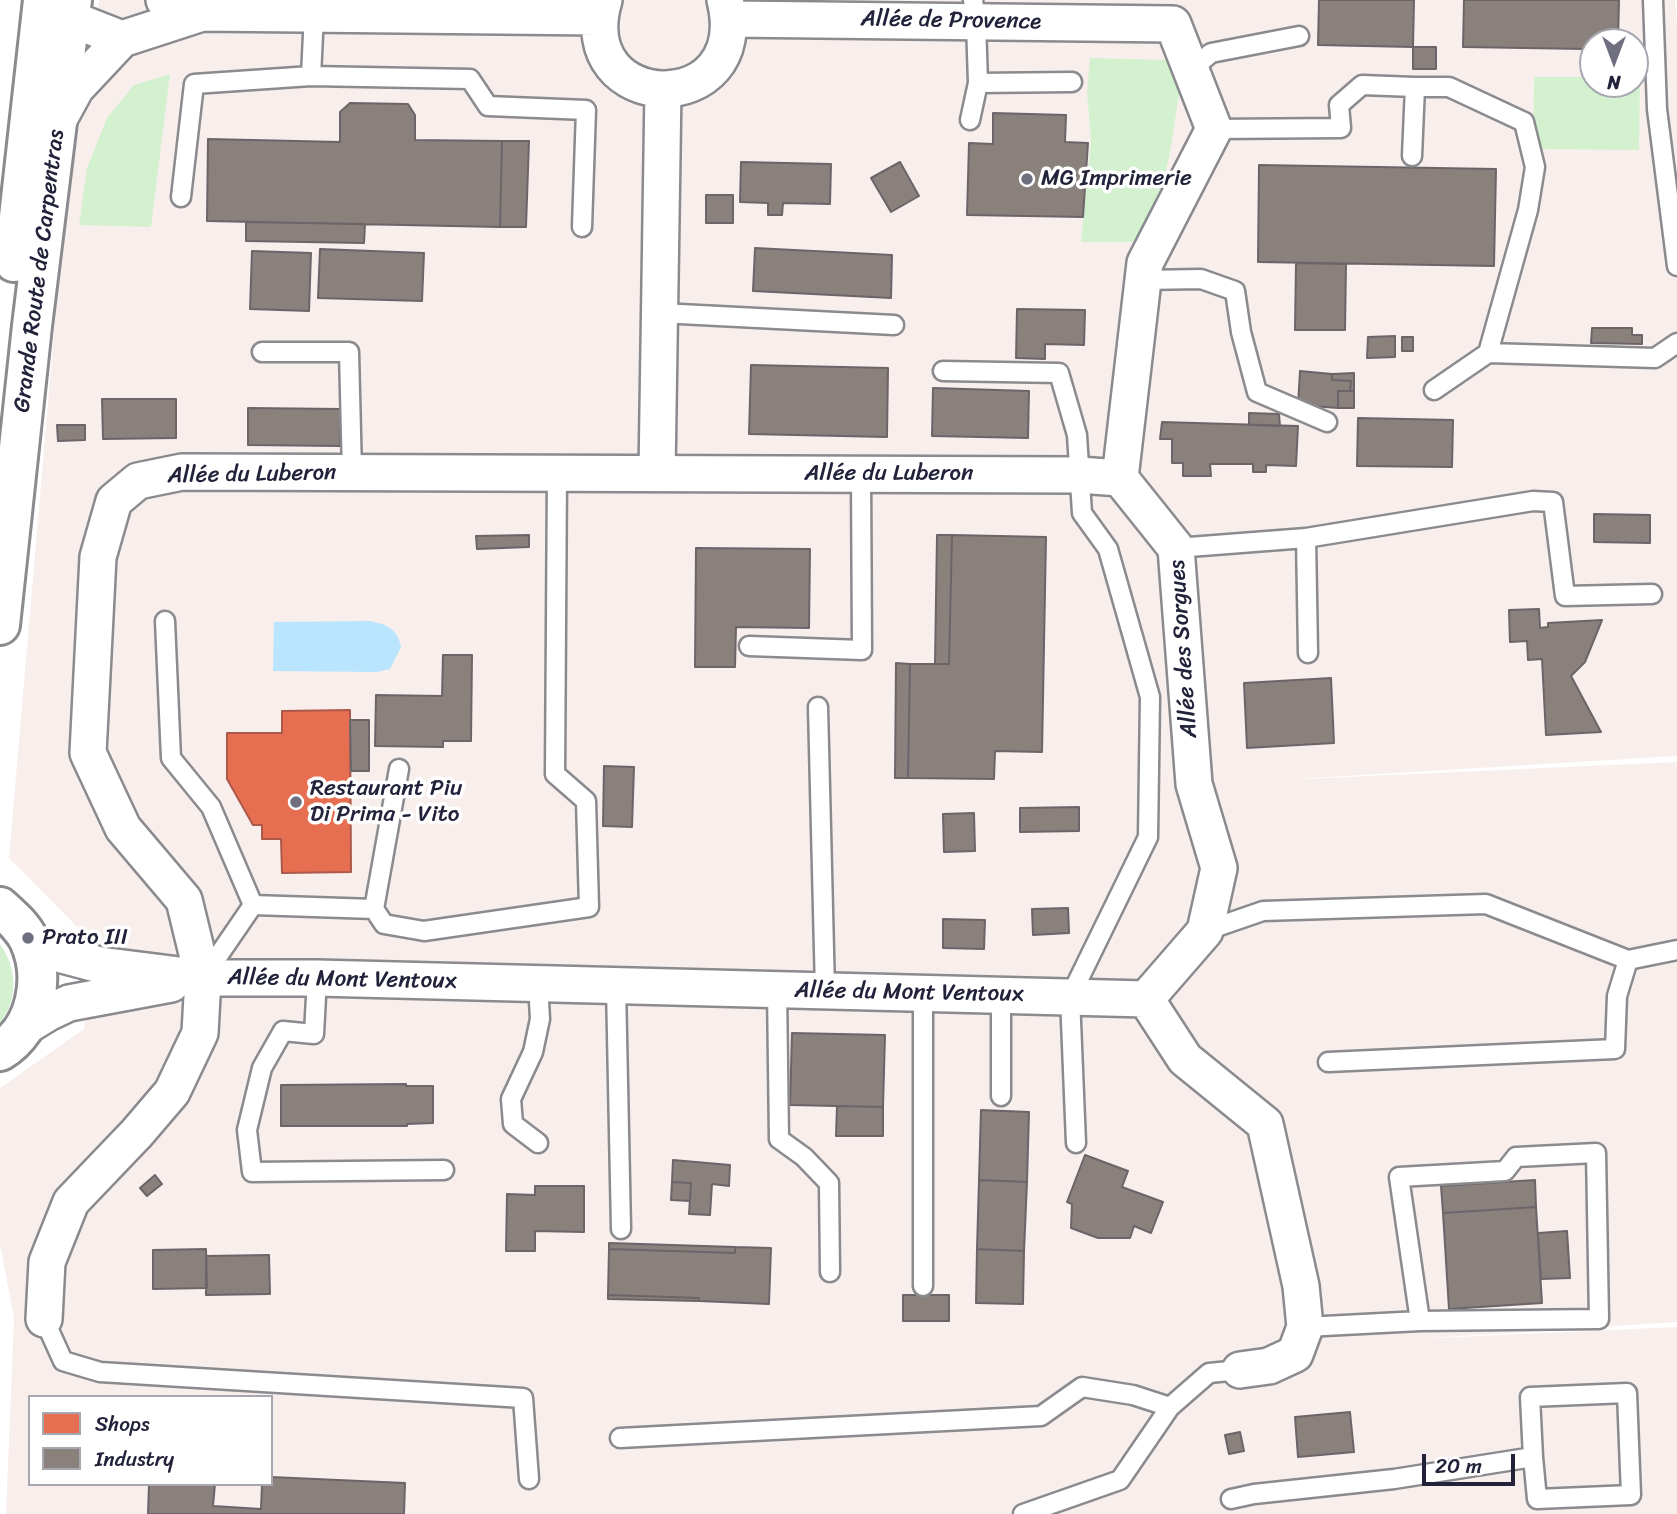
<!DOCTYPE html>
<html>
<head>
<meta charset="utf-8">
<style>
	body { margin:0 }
	#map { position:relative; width:1677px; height:1514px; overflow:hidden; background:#fff; font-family:Sriracha,sans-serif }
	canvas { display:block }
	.legend { position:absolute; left:28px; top:1395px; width:245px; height:91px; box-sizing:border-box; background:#fff; border:2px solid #a7a7b1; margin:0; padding:9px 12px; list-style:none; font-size:21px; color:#22223b }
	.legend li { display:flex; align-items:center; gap:14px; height:35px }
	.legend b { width:35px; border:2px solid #a7a7b1 }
	.north { position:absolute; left:1579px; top:28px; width:70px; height:70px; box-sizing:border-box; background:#fff; border:2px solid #a7a7b1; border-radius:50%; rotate:180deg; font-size:19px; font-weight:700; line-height:28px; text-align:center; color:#22223b }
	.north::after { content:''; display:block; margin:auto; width:24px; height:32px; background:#6f6f80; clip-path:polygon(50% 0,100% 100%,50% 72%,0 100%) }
	.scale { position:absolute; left:1422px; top:1454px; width:93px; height:32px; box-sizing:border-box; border:4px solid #22223b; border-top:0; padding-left:9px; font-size:21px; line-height:24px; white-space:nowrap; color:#22223b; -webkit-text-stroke:5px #fff; paint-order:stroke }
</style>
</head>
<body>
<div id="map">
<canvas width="1677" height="1514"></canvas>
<ul class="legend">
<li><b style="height:19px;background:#e76f51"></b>Shops</li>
<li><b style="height:19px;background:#8a817c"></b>Industry</li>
</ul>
<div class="north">N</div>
<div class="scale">20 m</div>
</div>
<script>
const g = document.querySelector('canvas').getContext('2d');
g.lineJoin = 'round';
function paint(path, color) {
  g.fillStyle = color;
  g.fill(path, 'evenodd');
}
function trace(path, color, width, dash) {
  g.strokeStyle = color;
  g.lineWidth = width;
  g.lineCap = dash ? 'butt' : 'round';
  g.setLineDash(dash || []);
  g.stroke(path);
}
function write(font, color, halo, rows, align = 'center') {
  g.font = font + ' Sriracha,sans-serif';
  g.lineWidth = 7;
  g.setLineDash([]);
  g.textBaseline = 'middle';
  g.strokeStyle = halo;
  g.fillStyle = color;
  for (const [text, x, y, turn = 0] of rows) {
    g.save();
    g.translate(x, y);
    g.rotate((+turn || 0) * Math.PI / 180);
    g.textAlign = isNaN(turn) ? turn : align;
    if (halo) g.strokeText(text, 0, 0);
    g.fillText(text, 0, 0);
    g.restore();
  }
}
const built = new Path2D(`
	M 99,0 L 1675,0 L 1677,26 L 1677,756 L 1280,780 L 1677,762 L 1677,1322 L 1414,1339 L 1677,1327 L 1677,1514 L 6,1514 L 14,1318 L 0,1244 L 0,1088 L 84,1029 L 92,942 L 9,858 L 62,238 ZM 1593,42 L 1635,42 L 1635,84 L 1593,84 ZM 30,1397 L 271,1397 L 271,1484 L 30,1484 Z`);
const green = new Path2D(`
	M 1090,58 L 1165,60 L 1176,71 L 1179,94 L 1171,147 L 1160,199 L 1134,242 L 1081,242 L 1091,141 L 1087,92 Z
	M 170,74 L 151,227 L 79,225 L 87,168 L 107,118 L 134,85 Z
	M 1534,77 L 1593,77 L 1593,84 L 1635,84 L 1635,78 L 1640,78 L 1639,150 L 1533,149 Z
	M 0,944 C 17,968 19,998 0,1023 Z`);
const water = new Path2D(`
	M 369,621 C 387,624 397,629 401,647 L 390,669 L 377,672 L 273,671 L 274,622 Z`);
const shops = new Path2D(`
	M 350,710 L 351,872 L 282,873 L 281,839 L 262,839 L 262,825 L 253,825 L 227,779 L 227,733 L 282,733 L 282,711 Z`);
const industry = new Path2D(`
	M 1319,0 L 1414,0 L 1413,47 L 1318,45 Z
	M 1464,0 L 1619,0 L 1618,42 L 1593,42 L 1593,72 L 1585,72 L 1585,49 L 1463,47 Z
	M 1413,47 L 1436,47 L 1436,69 L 1413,69 Z
	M 350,103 L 408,104 L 415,115 L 415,140 L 502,141 L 500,227 L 207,221 L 208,139 L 340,142 L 340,112 Z
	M 993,113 L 1066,115 L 1065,142 L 1088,143 L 1083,217 L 967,215 L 969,143 L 993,144 Z
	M 502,141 L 529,141 L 526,227 L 500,227 Z
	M 741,162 L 831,164 L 830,204 L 783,203 L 782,215 L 768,215 L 768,203 L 740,202 Z
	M 900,162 L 919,196 L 891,212 L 871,178 Z
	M 1259,165 L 1496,169 L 1494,266 L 1258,262 Z
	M 706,195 L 733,195 L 733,223 L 706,223 Z
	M 246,222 L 365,224 L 364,243 L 246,241 Z
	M 755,248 L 892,255 L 891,298 L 753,291 Z
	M 320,249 L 424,253 L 422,301 L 318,298 Z
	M 252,251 L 311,253 L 309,311 L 250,309 Z
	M 1296,263 L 1346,264 L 1345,330 L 1295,330 Z
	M 1017,309 L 1085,310 L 1084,345 L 1045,344 L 1045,359 L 1016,358 Z
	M 1592,328 L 1632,328 L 1632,335 L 1642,335 L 1642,344 L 1591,343 Z
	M 1395,336 L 1395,357 L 1367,358 L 1368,337 Z
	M 1402,337 L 1413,337 L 1413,351 L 1402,351 Z
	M 751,365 L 888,368 L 887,437 L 749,434 Z
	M 1300,371 L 1332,374 L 1332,380 L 1351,381 L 1350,391 L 1338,391 L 1338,408 L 1298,405 Z
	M 1354,373 L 1354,391 L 1350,391 L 1351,381 L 1332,380 L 1332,374 Z
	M 933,388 L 1029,391 L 1028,438 L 932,436 Z
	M 1338,391 L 1354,391 L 1354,408 L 1338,408 Z
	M 102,399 L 176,399 L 176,438 L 103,439 Z
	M 248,408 L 341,409 L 340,446 L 248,445 Z
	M 1249,413 L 1279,414 L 1280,426 L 1249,425 Z
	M 1358,418 L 1453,420 L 1452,467 L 1357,466 Z
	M 1162,422 L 1298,426 L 1296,466 L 1266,465 L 1266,472 L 1253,472 L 1253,464 L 1210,464 L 1211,476 L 1183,476 L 1183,463 L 1172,463 L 1172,439 L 1160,439 Z
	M 57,425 L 85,425 L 85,440 L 58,441 Z
	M 1594,514 L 1650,515 L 1650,543 L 1594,542 Z
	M 529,535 L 529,547 L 477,549 L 476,536 Z
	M 937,535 L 952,535 L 949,664 L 935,664 Z
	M 952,535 L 1046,537 L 1042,752 L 995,751 L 994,779 L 908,778 L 910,664 L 949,664 Z
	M 696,548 L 810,549 L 809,628 L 736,627 L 735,667 L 695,667 Z
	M 1539,609 L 1540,628 L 1548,627 L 1548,623 L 1602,620 L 1585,662 L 1571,676 L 1601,732 L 1546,735 L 1542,659 L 1528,660 L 1527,641 L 1510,642 L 1509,610 Z
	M 443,655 L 472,655 L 471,741 L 443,741 L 443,747 L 375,746 L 376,695 L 442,696 Z
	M 896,663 L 910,664 L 908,778 L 895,778 Z
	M 1331,678 L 1334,743 L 1247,748 L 1244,683 Z
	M 350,720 L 369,720 L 369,771 L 351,771 Z
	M 604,766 L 634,767 L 632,827 L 603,826 Z
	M 1079,807 L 1079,831 L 1020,832 L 1020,808 Z
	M 974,813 L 975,851 L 944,852 L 943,814 Z
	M 1068,908 L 1069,933 L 1033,935 L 1032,909 Z
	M 943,919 L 985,920 L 984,949 L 943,948 Z
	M 792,1033 L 885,1035 L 883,1107 L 790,1105 Z
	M 406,1084 L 406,1086 L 433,1086 L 433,1123 L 407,1124 L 407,1126 L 281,1126 L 281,1085 Z
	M 837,1106 L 883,1107 L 883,1136 L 836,1136 Z
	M 981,1110 L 1029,1112 L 1027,1182 L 979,1180 Z
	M 1085,1155 L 1128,1171 L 1122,1187 L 1163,1202 L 1151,1233 L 1134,1226 L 1130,1238 L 1098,1238 L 1071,1228 L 1072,1204 L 1067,1202 Z
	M 673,1160 L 730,1165 L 729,1186 L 712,1184 L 710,1215 L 689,1214 L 691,1183 L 672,1182 Z
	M 155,1175 L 162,1184 L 147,1196 L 140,1188 Z
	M 979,1180 L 1027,1182 L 1024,1251 L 977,1249 Z
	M 1535,1180 L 1536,1207 L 1443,1213 L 1441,1186 Z
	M 672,1182 L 691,1183 L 690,1201 L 671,1200 Z
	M 535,1186 L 584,1186 L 584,1232 L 535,1231 L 535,1251 L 506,1251 L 507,1194 L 535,1195 Z
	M 1536,1207 L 1542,1303 L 1449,1309 L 1443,1213 Z
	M 1567,1231 L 1570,1278 L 1541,1279 L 1538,1233 Z
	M 609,1243 L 735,1247 L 735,1253 L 609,1249 Z
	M 735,1247 L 771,1248 L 769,1304 L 699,1301 L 699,1298 L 608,1295 L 609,1249 L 735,1253 Z
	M 206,1249 L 207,1288 L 153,1289 L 153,1250 Z
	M 977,1249 L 1024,1251 L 1023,1304 L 976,1303 Z
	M 269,1255 L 270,1294 L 206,1295 L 206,1256 Z
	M 608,1295 L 699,1298 L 699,1301 L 608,1299 Z
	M 903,1295 L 949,1295 L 949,1321 L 903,1321 Z
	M 1350,1412 L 1354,1452 L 1298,1457 L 1295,1417 Z
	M 1240,1432 L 1244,1451 L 1229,1454 L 1225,1435 Z
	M 271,1477 L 405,1483 L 404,1514 L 148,1514 L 149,1484 L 215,1484 L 213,1506 L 261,1509 L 262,1484 L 271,1484 Z`);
const service = new Path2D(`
	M 1653,0 L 1657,109 L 1677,266
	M 314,14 L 311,76 L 470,79 L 488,106 L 586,110 L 582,227
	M 1192,69 L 1211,53 L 1299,36
	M 978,83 L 1072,82
	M 1415,87 L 1449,87 L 1524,122 L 1535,167 L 1528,210 L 1488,353 L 1434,390
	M 970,120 L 978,83 L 976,22 L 973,0
	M 1214,129 L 1341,128 L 1339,105 L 1362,85 L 1415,87 L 1412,156
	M 181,197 L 194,84 L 311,76
	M 1143,280 L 1201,279 L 1235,291 L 1241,332 L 1257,392 L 1327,422
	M 660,313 L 894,325
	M 262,352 L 349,352 L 352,473
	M 1488,353 L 1655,358 L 1677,343
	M 943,371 L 1059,373 L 1077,435 L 1082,513 L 1108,549 L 1150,697 L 1148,837 L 1070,997 L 1076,1143
	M 1306,538 L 1533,501 L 1553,502 L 1565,596 L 1652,594
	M 1176,548 L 1306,538 L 1308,653
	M 165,621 L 171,758 L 211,807 L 253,905 L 203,978
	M 749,646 L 862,650 L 861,474
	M 818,707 L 825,991
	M 253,905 L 374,909 L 399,769
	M 374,909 L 384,924 L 424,931 L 589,907 L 586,801 L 555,774 L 557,473
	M 1205,931 L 1263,911 L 1486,904 L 1628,960 L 1617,996 L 1615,1049 L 1328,1062
	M 1628,960 L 1677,950
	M 317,978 L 314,1034 L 283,1031 L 262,1068 L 247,1130 L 252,1172 L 444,1170
	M 616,986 L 621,1229
	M 777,990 L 779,1139 L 804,1157 L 829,1183 L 830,1272
	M 923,994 L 923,1286
	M 1001,995 L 1001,1096
	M 538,1143 L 513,1124 L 511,1099 L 533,1052 L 540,1019 L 538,984
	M 44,1319 L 63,1361 L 100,1372 L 523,1398 L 529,1479
	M 1305,1327 L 1420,1321 L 1399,1177 L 1505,1171 L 1516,1157 L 1596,1153 L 1599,1319 L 1420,1321
	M 620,1438 L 1041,1416 L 1082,1387 L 1133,1395 L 1170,1407
	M 1231,1499 L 1254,1494 L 1394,1479 L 1533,1457 L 1537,1499 L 1631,1495 L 1627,1393 L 1530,1397 L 1533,1457
	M 1023,1514 L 1120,1480 L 1170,1407 L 1209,1373 L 1240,1370`);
const minor = new Path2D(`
	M 56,0 L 56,8 L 61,15 L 122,39 L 202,13
	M 164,0 L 202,13 L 599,17
	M 604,0 C 570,116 755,121 725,0
	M 729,19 L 1173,24
	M 58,121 L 76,88 L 122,39
	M 657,473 L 663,90
	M 28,938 L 51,952 L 100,965 L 203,978 L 317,978 L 1146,999
	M 1146,999 L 1205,931 L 1219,868 L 1194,784 L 1176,548 L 1120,478 L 1145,263 L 1214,129 L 1173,24
	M 1146,999 L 1185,1059 L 1265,1124 L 1301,1286 L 1305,1327 L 1295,1354 L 1269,1366 L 1240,1370
	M 25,1027 L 48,1013 L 69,1003 L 171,984
	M 44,1319 L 47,1262 L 71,1202 L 137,1133 L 172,1092 L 200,1033 L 203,978 L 184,900 L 123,828 L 88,753 L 98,557 L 114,501 L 138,481 L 182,472 L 1079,475 L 1120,478`);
const secondary = new Path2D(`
	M 14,262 L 43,0
	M 0,625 L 32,326 L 72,0
	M 0,907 C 11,917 22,926 29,940 C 46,977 37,1029 0,1051`);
const markers = [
	[1027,179,7,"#6f6f80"],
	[296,802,7,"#6f6f80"],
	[28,938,7,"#6f6f80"]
];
const streetNames = [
	["Allée de Provence",951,21,1],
	["Grande Route de Carpentras",40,271,-83],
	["Allée du Luberon",889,474],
	["Allée du Luberon",252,475,-1],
	["Allée des Sorgues",1184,649,-94],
	["Allée du Mont Ventoux",342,980,1],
	["Allée du Mont Ventoux",909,993,1]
];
const poiNames = [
	["MG Imprimerie",1041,179],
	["Restaurant Piu",310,789],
	["Di Prima - Vito",310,815],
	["Prato III",42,938]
];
paint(built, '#f8efed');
paint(green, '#d4f1cf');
paint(water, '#b9e5fe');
paint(shops, '#e76f51');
trace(shops, '#ac584a', 2);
paint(industry, '#8a817c');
trace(industry, '#6b6468', 2);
trace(service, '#8a8a8f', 23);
trace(minor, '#8a8a8f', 40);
trace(secondary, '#8a8a8f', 44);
trace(service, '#fff', 18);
trace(minor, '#fff', 35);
trace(secondary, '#fff', 38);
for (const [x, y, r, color] of markers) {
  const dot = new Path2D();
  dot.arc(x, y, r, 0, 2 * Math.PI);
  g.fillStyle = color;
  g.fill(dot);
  trace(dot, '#fff', 2.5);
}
write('23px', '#22223b', '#fff', streetNames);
write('23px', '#22223b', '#fff', poiNames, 'left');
</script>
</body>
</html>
